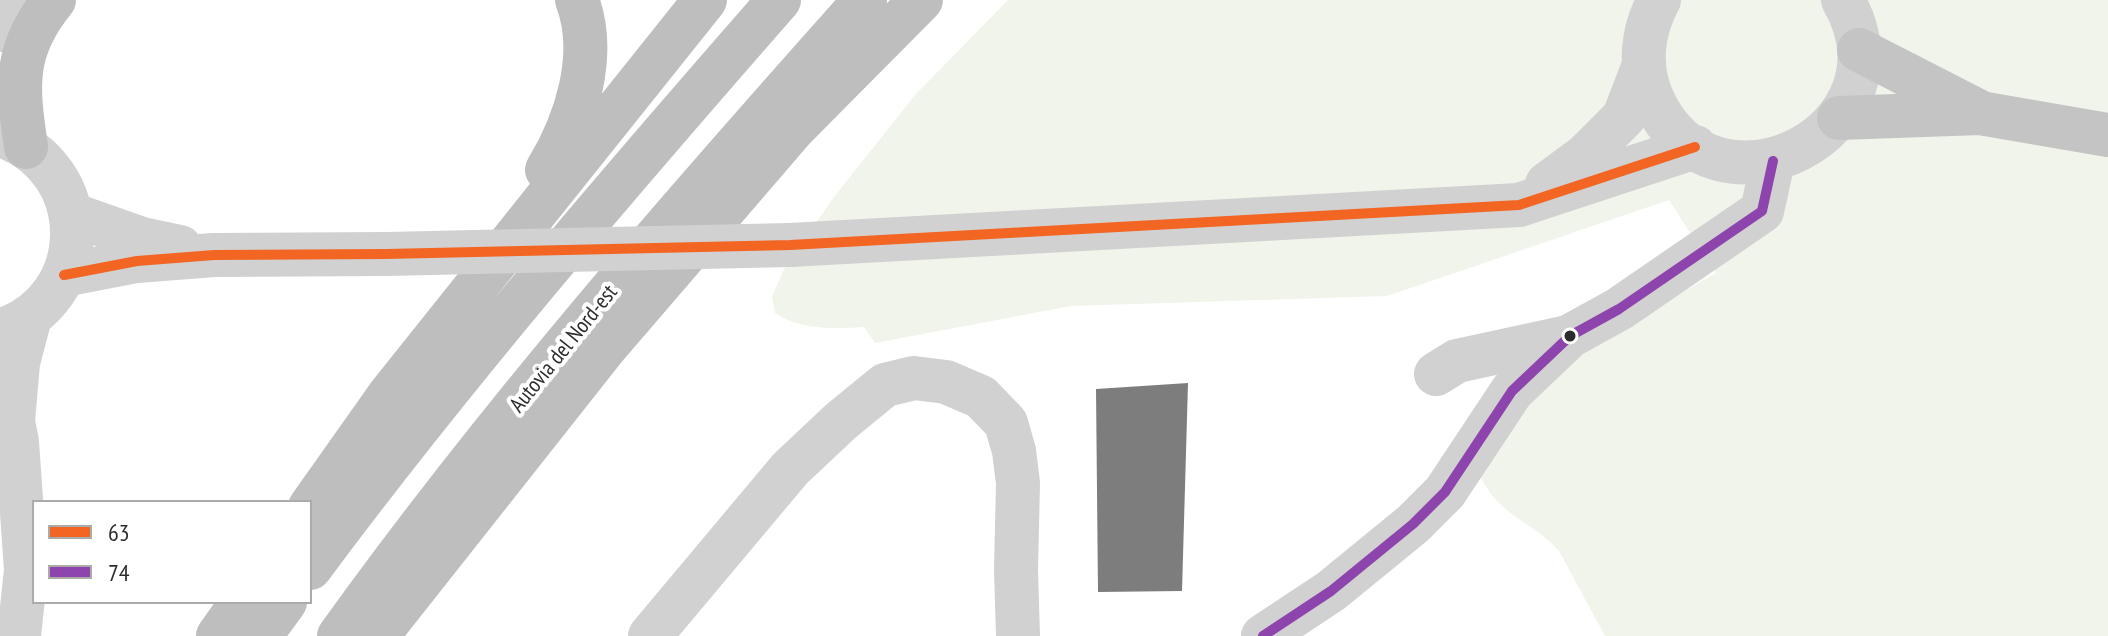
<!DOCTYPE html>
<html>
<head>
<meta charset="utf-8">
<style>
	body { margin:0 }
	#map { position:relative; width:2108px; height:636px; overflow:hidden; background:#fff; font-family:"PT Sans Narrow",sans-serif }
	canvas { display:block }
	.legend { position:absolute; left:32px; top:500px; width:280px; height:104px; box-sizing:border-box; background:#fff; border:2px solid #ababab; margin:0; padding:10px 14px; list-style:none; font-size:24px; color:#2c2c2c }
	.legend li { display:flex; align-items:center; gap:16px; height:40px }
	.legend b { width:40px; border:2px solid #ababab }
</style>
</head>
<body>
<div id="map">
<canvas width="2108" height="636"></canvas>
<ul class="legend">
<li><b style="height:10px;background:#f26522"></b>63</li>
<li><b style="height:10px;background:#8e44ad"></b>74</li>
</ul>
</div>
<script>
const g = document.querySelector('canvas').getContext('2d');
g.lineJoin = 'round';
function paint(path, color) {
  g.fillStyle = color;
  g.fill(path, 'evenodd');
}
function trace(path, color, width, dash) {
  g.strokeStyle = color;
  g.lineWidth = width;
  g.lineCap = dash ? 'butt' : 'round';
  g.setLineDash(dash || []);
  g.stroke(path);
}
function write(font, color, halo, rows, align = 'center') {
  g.font = font + ' "PT Sans Narrow",sans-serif';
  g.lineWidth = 8;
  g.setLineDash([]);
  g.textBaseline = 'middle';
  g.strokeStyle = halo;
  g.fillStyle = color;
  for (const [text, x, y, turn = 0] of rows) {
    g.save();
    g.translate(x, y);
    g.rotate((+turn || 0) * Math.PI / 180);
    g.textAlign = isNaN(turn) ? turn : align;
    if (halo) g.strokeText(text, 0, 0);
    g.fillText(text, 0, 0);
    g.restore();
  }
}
const green = new Path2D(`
	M 1008,0 L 2108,0 L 2108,636 L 1605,636 L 1559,551 C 1531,520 1501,518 1480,476 L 1516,402 L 1625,324 L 1716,273 L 1669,200 L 1387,296 L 1071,306 L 875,343 L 864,327 C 834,329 800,330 775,313 L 772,297 L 784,269 L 834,197 L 915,95 Z`);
const building = new Path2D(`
	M 1188,383 L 1182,591 L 1098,592 L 1096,389 Z`);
const minor = new Path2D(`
	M 1659,0 C 1642,31 1638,67 1653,100 C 1715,234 1918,130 1843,0
	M 0,30 L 21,0
	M 0,135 C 96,167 96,300 0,331
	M 1547,184 L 1585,156 L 1624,117 L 1644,65
	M 71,214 L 142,239 L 180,247
	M 790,245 L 1519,205 L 1695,147
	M 64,275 L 137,261 L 214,255 L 386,254
	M 1436,374 L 1457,361 L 1568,337
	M 0,398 L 13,421 L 17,442 L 26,570 L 19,636
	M 13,421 L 18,363 L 30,317
	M 650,636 L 790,469 L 841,421 L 885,385 L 914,378 L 946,382 L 981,397 L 1006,423 L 1014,451 L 1018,483 L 1016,570 L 1018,636
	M 1263,636 L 1331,591 L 1413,524 L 1445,492 L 1512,391 L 1570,336 L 1619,309 L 1762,211 L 1773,161`);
const major = new Path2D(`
	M 1859,50 L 1978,111
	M 1839,118 L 1980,113 L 2108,135`);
const highway = new Path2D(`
	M 26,147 C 17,86 13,50 54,0
	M 547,170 C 576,122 598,55 577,0
	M 310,507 L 390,394 L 705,0
	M 310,568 C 457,371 617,185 779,0
	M 218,636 L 242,602
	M 260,636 L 285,602
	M 339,636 C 500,412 682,205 865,0
	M 377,636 L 603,350 L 794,128 L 921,0`);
const minorBridge = new Path2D(`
	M 386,254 L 790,245`);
const bus1 = new Path2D(`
	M 64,275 L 137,261 L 214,255 L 386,254 L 790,245 L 1519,205 L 1695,147`);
const bus2 = new Path2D(`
	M 1263,636 L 1331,591 L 1413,524 L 1445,492 L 1512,391 L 1570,336 L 1619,309 L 1762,211 L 1773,161`);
const markers = [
	[1570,336,7,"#2c2c2c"]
];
const streetNames = [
	["Autovia del Nord-est",564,349,-51]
];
paint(green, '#f0f4ea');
paint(building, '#7d7d7d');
trace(minor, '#d1d1d1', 44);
trace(major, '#c4c4c4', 44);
trace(highway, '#bebebe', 44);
trace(minorBridge, '#d1d1d1', 44);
trace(bus1, '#f26522', 10);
trace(bus2, '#8e44ad', 10);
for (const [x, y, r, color] of markers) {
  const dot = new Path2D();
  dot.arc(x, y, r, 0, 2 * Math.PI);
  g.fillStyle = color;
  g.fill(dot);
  trace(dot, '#fff', 3);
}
write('22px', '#2c2c2c', '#fff', streetNames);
</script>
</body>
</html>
